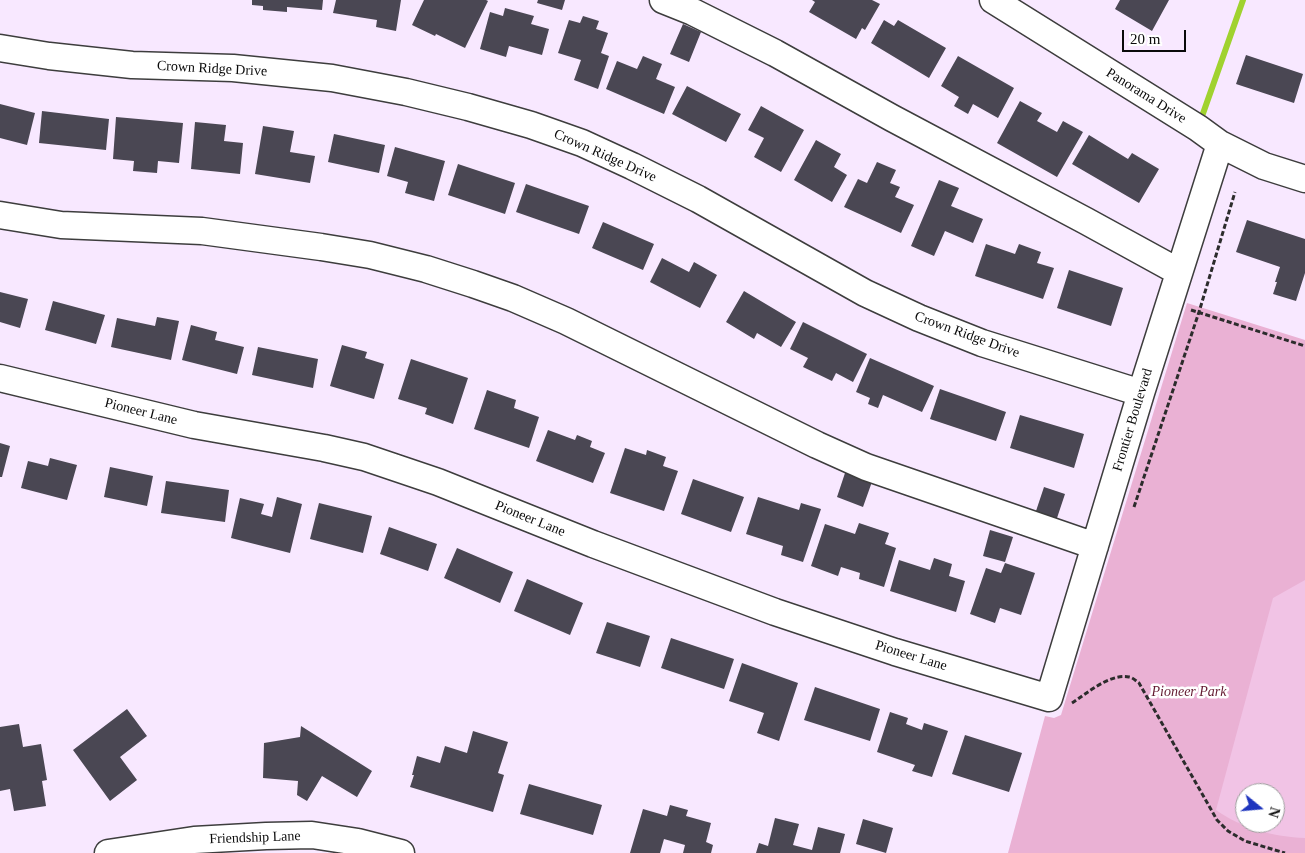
<!DOCTYPE html>
<html>
<head>
<meta charset="utf-8">
<style>
	body { margin:0 }
	#map { position:relative; width:1305px; height:853px; overflow:hidden; background:#f8e8ff; font-family:Georgia,serif }
	canvas { display:block }
	.north { position:absolute; left:1235px; top:783px; width:50px; height:50px; box-sizing:border-box; background:#fff; border:1px solid #9d9d9d; border-radius:50%; rotate:107deg; font-size:14px; font-weight:700; line-height:20px; text-align:center; color:#0a0a0a }
	.north::after { content:''; display:block; margin:auto; width:18px; height:22px; background:#1e35be; clip-path:polygon(50% 0,100% 100%,50% 72%,0 100%) }
	.scale { position:absolute; left:1122px; top:30px; width:64px; height:22px; box-sizing:border-box; border:2px solid #0a0a0a; border-top:0; padding-left:6px; font-size:15px; line-height:18px; white-space:nowrap; color:#0a0a0a; -webkit-text-stroke:4px #fff; paint-order:stroke }
</style>
</head>
<body>
<div id="map">
<canvas width="1305" height="853"></canvas>
<div class="north">N</div>
<div class="scale">20 m</div>
</div>
<script>
const g = document.querySelector('canvas').getContext('2d');
g.lineJoin = 'round';
function paint(path, color) {
  g.fillStyle = color;
  g.fill(path, 'evenodd');
}
function trace(path, color, width, dash) {
  g.strokeStyle = color;
  g.lineWidth = width;
  g.lineCap = dash ? 'butt' : 'round';
  g.setLineDash(dash || []);
  g.stroke(path);
}
function write(font, color, halo, rows, align = 'center') {
  g.font = font + ' Georgia,serif';
  g.lineWidth = 5;
  g.setLineDash([]);
  g.textBaseline = 'middle';
  g.strokeStyle = halo;
  g.fillStyle = color;
  for (const [text, x, y, turn = 0] of rows) {
    g.save();
    g.translate(x, y);
    g.rotate((+turn || 0) * Math.PI / 180);
    g.textAlign = isNaN(turn) ? turn : align;
    if (halo) g.strokeText(text, 0, 0);
    g.fillText(text, 0, 0);
    g.restore();
  }
}
const green = new Path2D(`
	M 1187,303 L 1305,340 L 1305,853 L 1008,853 L 1045,716 L 1054,718 L 1061,715 ZM 1245,793 L 1275,793 L 1275,823 L 1245,823 Z`);
const pitch = new Path2D(`
	M 1305,580 L 1305,838 C 1274,837 1241,828 1216,810 L 1273,598 ZM 1245,793 L 1275,793 L 1275,823 L 1245,823 Z`);
const stream = new Path2D(`
	M 1200,122 L 1243,0`);
const building = new Path2D(`
	M 252,0 L 323,0 L 322,10 L 287,7 L 287,12 L 263,10 L 263,6 L 252,5 Z
	M 336,0 L 401,0 L 396,31 L 376,27 L 377,20 L 333,13 Z
	M 424,0 L 486,0 L 488,1 L 465,48 L 436,34 L 435,36 L 412,25 Z
	M 538,0 L 565,0 L 562,10 L 537,3 Z
	M 812,0 L 872,0 L 880,4 L 865,30 L 862,28 L 856,39 L 809,12 L 815,2 Z
	M 1120,0 L 1169,0 L 1152,31 L 1115,9 Z
	M 505,8 L 534,16 L 531,24 L 549,29 L 542,55 L 509,46 L 506,57 L 480,49 L 490,12 L 503,16 Z
	M 583,16 L 599,21 L 596,29 L 608,33 L 601,53 L 609,56 L 598,89 L 574,80 L 581,60 L 558,53 L 569,20 L 580,23 Z
	M 884,20 L 894,26 L 898,20 L 946,48 L 929,78 L 871,43 Z
	M 683,24 L 701,32 L 689,62 L 670,54 Z
	M 1246,55 L 1303,74 L 1294,103 L 1236,84 Z
	M 643,56 L 662,64 L 656,79 L 675,87 L 664,114 L 606,89 L 617,61 L 637,69 Z
	M 958,56 L 1014,88 L 998,118 L 973,104 L 968,114 L 954,106 L 959,97 L 941,86 Z
	M 687,86 L 741,114 L 726,142 L 672,114 Z
	M 1020,101 L 1042,113 L 1037,121 L 1057,132 L 1063,121 L 1083,132 L 1057,177 L 997,143 Z
	M 0,104 L 35,113 L 27,145 L 0,138 Z
	M 761,106 L 804,130 L 781,172 L 754,157 L 764,138 L 748,130 Z
	M 42,111 L 109,119 L 106,150 L 39,143 Z
	M 116,117 L 183,123 L 179,163 L 158,161 L 157,173 L 133,171 L 134,161 L 113,159 Z
	M 195,122 L 226,125 L 224,141 L 243,143 L 240,174 L 191,169 Z
	M 263,126 L 294,131 L 290,152 L 315,156 L 310,183 L 255,174 Z
	M 334,134 L 385,145 L 379,173 L 328,162 Z
	M 1089,135 L 1128,159 L 1132,153 L 1159,169 L 1139,203 L 1072,164 Z
	M 816,140 L 841,154 L 834,167 L 847,175 L 832,202 L 794,180 Z
	M 395,147 L 445,161 L 434,201 L 405,193 L 408,182 L 387,176 Z
	M 877,162 L 896,170 L 890,183 L 900,187 L 895,197 L 914,205 L 901,233 L 844,207 L 858,179 L 867,183 Z
	M 458,164 L 515,183 L 505,214 L 448,195 Z
	M 939,180 L 959,188 L 951,206 L 983,219 L 973,243 L 945,231 L 934,256 L 911,246 Z
	M 526,184 L 589,206 L 579,234 L 516,212 Z
	M 1247,220 L 1305,239 L 1305,273 L 1296,301 L 1273,294 L 1277,282 L 1275,282 L 1280,267 L 1236,252 Z
	M 603,222 L 654,244 L 643,270 L 592,248 Z
	M 986,244 L 1015,254 L 1019,244 L 1041,252 L 1037,263 L 1054,268 L 1043,299 L 975,276 Z
	M 662,258 L 689,272 L 694,262 L 717,275 L 700,308 L 650,282 Z
	M 1069,270 L 1123,288 L 1111,326 L 1057,308 Z
	M 744,291 L 796,322 L 781,347 L 757,333 L 754,339 L 726,322 Z
	M 0,292 L 28,299 L 20,328 L 0,322 Z
	M 53,301 L 105,315 L 96,344 L 45,330 Z
	M 157,317 L 179,321 L 171,360 L 111,347 L 117,318 L 155,326 Z
	M 803,322 L 867,354 L 853,382 L 836,373 L 832,381 L 803,367 L 808,358 L 790,349 Z
	M 191,325 L 217,332 L 215,340 L 244,347 L 237,374 L 182,360 Z
	M 342,345 L 367,352 L 365,358 L 384,364 L 374,399 L 330,386 Z
	M 258,347 L 318,359 L 313,388 L 252,375 Z
	M 870,358 L 934,386 L 922,412 L 883,395 L 878,408 L 868,404 L 870,398 L 856,392 Z
	M 411,359 L 468,378 L 453,424 L 425,414 L 427,408 L 398,399 Z
	M 940,389 L 1006,412 L 996,441 L 930,419 Z
	M 487,390 L 516,400 L 514,408 L 539,417 L 529,448 L 474,429 Z
	M 1020,415 L 1084,434 L 1074,468 L 1010,448 Z
	M 548,430 L 575,440 L 577,435 L 592,441 L 590,447 L 605,453 L 593,483 L 536,461 Z
	M 0,443 L 10,446 L 2,477 L 0,477 Z
	M 625,448 L 646,455 L 647,450 L 666,457 L 663,466 L 678,471 L 664,511 L 610,493 Z
	M 50,458 L 77,465 L 67,500 L 21,488 L 28,461 L 48,466 Z
	M 110,467 L 153,476 L 147,506 L 104,497 Z
	M 846,470 L 873,479 L 863,507 L 837,497 Z
	M 693,479 L 744,497 L 731,532 L 681,514 Z
	M 166,481 L 229,490 L 225,522 L 161,513 Z
	M 1044,487 L 1065,494 L 1056,521 L 1035,514 Z
	M 277,497 L 302,504 L 290,553 L 231,538 L 240,498 L 264,504 L 261,514 L 272,517 Z
	M 758,497 L 799,510 L 801,503 L 821,509 L 803,562 L 781,555 L 783,546 L 746,534 Z
	M 319,503 L 372,516 L 363,553 L 310,539 Z
	M 859,523 L 889,533 L 885,544 L 896,548 L 884,587 L 859,579 L 860,573 L 841,567 L 838,576 L 811,566 L 825,524 L 855,534 Z
	M 389,527 L 437,544 L 428,571 L 380,554 Z
	M 990,530 L 1013,537 L 1005,562 L 983,556 Z
	M 457,548 L 513,572 L 500,603 L 444,578 Z
	M 934,558 L 952,564 L 949,576 L 965,581 L 956,612 L 890,591 L 899,560 L 930,570 Z
	M 1005,563 L 1035,573 L 1021,615 L 1000,608 L 995,623 L 970,614 L 986,568 L 1001,573 Z
	M 527,579 L 583,603 L 570,635 L 514,611 Z
	M 607,622 L 650,636 L 640,667 L 596,653 Z
	M 671,638 L 734,659 L 724,689 L 661,668 Z
	M 742,663 L 798,683 L 779,741 L 757,733 L 764,713 L 729,701 Z
	M 815,687 L 880,709 L 870,741 L 804,720 Z
	M 127,709 L 147,736 L 120,757 L 137,780 L 110,801 L 73,750 Z
	M 890,712 L 908,718 L 906,724 L 922,730 L 924,723 L 948,731 L 932,777 L 912,771 L 915,765 L 877,752 Z
	M 19,724 L 23,747 L 41,744 L 47,780 L 42,781 L 46,806 L 14,811 L 10,789 L 0,791 L 0,727 Z
	M 301,726 L 372,771 L 357,797 L 322,776 L 307,801 L 297,795 L 298,781 L 263,778 L 264,743 L 300,737 Z
	M 473,731 L 508,742 L 498,773 L 504,775 L 493,812 L 410,787 L 414,775 L 412,775 L 417,756 L 440,763 L 445,746 L 467,753 Z
	M 965,735 L 1022,753 L 1009,792 L 952,774 Z
	M 529,784 L 602,805 L 593,835 L 520,814 Z
	M 670,805 L 688,810 L 686,816 L 711,823 L 706,842 L 713,845 L 711,853 L 683,853 L 685,845 L 664,839 L 660,853 L 630,853 L 643,809 L 667,816 Z
	M 775,818 L 799,824 L 793,845 L 812,850 L 818,827 L 845,834 L 840,853 L 756,853 L 759,843 L 768,846 Z
	M 863,819 L 893,828 L 886,853 L 856,844 Z`);
const path = new Path2D(`
	M 1191,310 L 1305,346
	M 1134,507 L 1199,312 L 1235,192
	M 1072,703 C 1086,694 1110,673 1129,677 C 1132,677 1136,681 1139,683 L 1217,820 L 1228,831 L 1245,841 L 1285,853`);
const minor = new Path2D(`
	M 663,0 L 693,12 L 775,53 L 892,118 L 1086,221 L 1179,272
	M 993,0 L 1198,128 L 1220,144 L 1264,166 L 1305,179
	M 0,48 L 49,56 L 132,65 L 233,68 L 332,78 L 406,92 L 468,107 L 531,125 L 582,143 L 632,166 L 698,199 L 865,293 L 919,318 L 982,343 L 1141,393
	M 0,215 L 61,225 L 202,231 L 321,247 L 370,255 L 426,269 L 473,284 L 513,298 L 566,321 L 817,445 L 866,467 L 1095,546
	M 0,378 L 194,425 L 324,448 L 364,457 L 438,482 L 593,544 L 775,612 L 895,652 L 1049,698 L 1141,393 L 1220,144
	M 108,853 L 194,840 L 266,836 L 312,835 L 358,842 L 401,853`);
const streetNames = [
	["Crown Ridge Drive",212,69,3],
	["Panorama Drive",1146,96,32],
	["Crown Ridge Drive",605,156,24],
	["Crown Ridge Drive",967,335,20],
	["Pioneer Lane",141,412,14],
	["Frontier Boulevard",1133,420,-73],
	["Pioneer Lane",530,519,22],
	["Pioneer Lane",911,656,17],
	["Friendship Lane",255,838,-2]
];
const parkNames = [
	["Pioneer Park",1189,692]
];
paint(green, '#eab1d4');
paint(pitch, '#f1c3e5');
trace(stream, '#a0d22f', 6);
paint(building, '#4a4753');
trace(minor, '#3d3d3d', 29);
trace(path, '#2c2c2c', 3, [5, 2.5]);
trace(minor, '#fff', 26);
write('14px', '#0a0a0a', '#fff', streetNames);
write('italic 14px', '#631a30', '#fff', parkNames);
</script>
</body>
</html>
